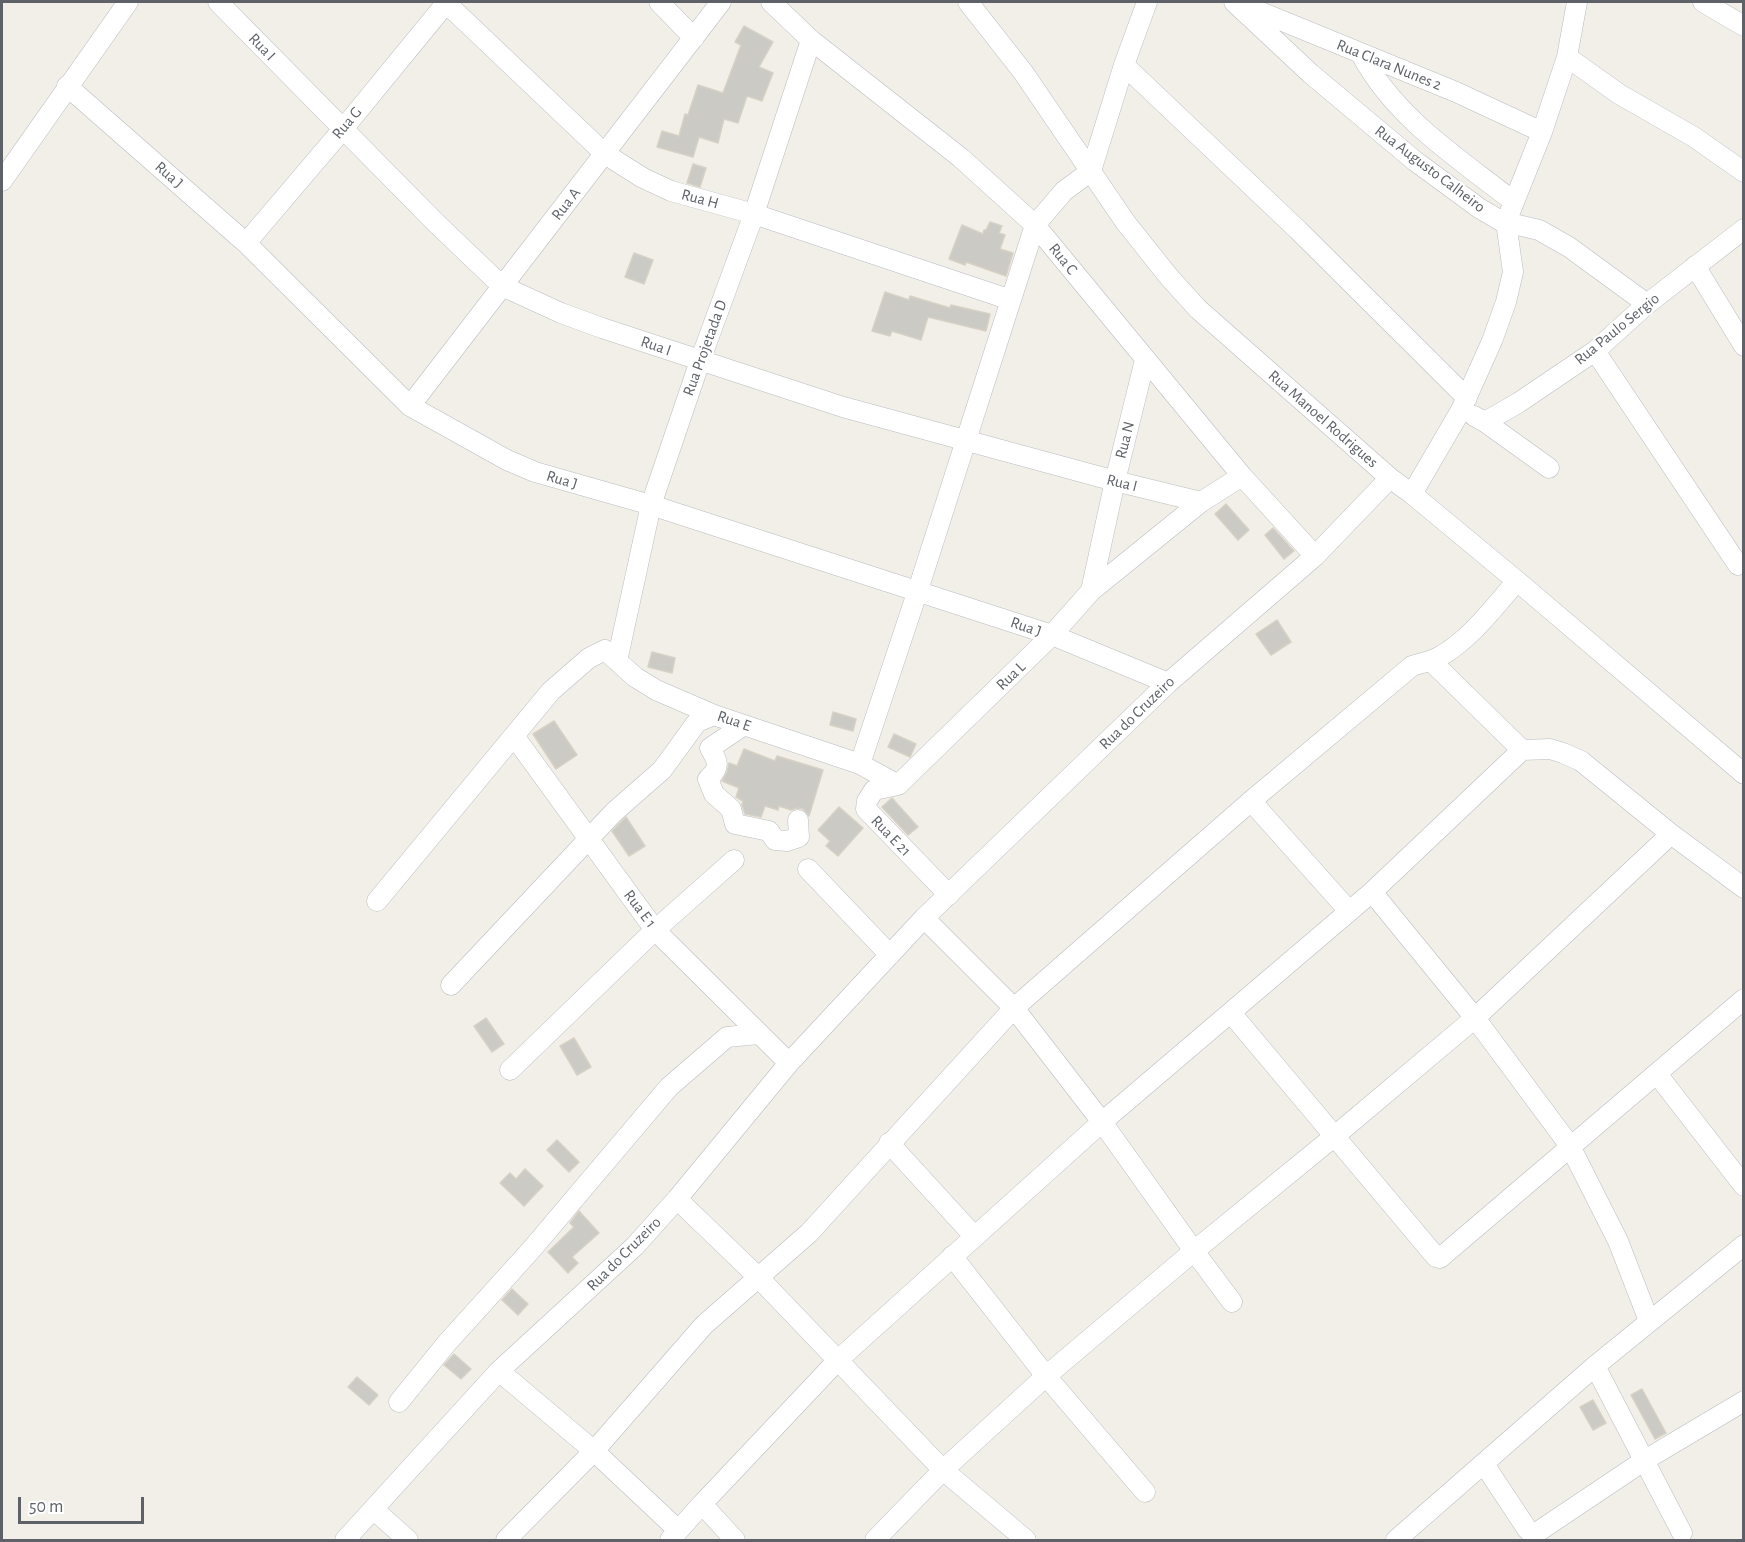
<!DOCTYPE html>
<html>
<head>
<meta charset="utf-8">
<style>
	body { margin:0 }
	#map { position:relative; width:1745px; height:1542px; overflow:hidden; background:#f1efe7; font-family:"Alegreya Sans",sans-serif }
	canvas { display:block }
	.frame { position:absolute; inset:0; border:3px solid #5e6268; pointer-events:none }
	.scale { position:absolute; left:18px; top:1497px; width:126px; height:27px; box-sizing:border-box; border:3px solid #5e6268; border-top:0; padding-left:8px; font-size:18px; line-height:21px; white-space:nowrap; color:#5e6268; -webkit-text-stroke:4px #fff; paint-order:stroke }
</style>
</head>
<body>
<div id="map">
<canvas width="1745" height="1542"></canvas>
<div class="frame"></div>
<div class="scale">50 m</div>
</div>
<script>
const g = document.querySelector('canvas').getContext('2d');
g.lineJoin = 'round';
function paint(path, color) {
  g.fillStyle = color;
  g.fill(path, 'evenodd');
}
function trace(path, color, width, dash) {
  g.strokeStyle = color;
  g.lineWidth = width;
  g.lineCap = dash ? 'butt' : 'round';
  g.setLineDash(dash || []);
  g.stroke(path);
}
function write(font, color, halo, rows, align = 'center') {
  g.font = font + ' "Alegreya Sans",sans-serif';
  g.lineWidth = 4.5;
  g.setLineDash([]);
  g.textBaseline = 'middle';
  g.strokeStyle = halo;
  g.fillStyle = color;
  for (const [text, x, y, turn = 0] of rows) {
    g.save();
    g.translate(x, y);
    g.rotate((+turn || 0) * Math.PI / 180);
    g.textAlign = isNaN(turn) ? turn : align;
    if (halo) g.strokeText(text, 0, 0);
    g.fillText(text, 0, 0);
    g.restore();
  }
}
const building = new Path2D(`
	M 744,26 L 773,42 L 759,67 L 773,73 L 762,101 L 747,96 L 738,123 L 724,119 L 718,143 L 699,137 L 693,157 L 657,147 L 662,131 L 679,136 L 685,114 L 688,115 L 698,85 L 723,93 L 741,45 L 735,42 Z
	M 693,164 L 706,168 L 700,187 L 687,183 Z
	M 990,222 L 1002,226 L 999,233 L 1005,235 L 1000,249 L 1013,253 L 1006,276 L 966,262 L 965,265 L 949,259 L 962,225 L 983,234 L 984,230 L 986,230 Z
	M 634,253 L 653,260 L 644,284 L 625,277 Z
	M 885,292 L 909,300 L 910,296 L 950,308 L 951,305 L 990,314 L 986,331 L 928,317 L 921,340 L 892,331 L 890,336 L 872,331 Z
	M 1226,504 L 1249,530 L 1238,540 L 1215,514 Z
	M 1273,528 L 1294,551 L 1284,559 L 1265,535 Z
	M 1277,620 L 1291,642 L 1271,655 L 1256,634 Z
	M 652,652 L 675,658 L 672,673 L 648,667 Z
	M 833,712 L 856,719 L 853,731 L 830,725 Z
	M 554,721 L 577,755 L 556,769 L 533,734 Z
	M 894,734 L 916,744 L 910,757 L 888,747 Z
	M 744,749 L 775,761 L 777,756 L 823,770 L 809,816 L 803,809 L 797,808 L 791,810 L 779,806 L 778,810 L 765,806 L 761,817 L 745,814 L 742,805 L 743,801 L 736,797 L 739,788 L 722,781 L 727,772 L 729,763 L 737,766 Z
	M 892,798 L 918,827 L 908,835 L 882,807 Z
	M 839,807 L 863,828 L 838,856 L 826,846 L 830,841 L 818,830 Z
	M 626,817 L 645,846 L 629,856 L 612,831 Z
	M 486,1018 L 504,1044 L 492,1052 L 474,1026 Z
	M 574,1038 L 591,1067 L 577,1075 L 560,1046 Z
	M 557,1140 L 579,1162 L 569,1172 L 547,1150 Z
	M 525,1169 L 543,1186 L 524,1206 L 500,1183 L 510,1173 L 516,1179 Z
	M 579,1211 L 599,1233 L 572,1257 L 578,1263 L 568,1273 L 548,1252 L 574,1227 L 570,1223 Z
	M 512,1289 L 528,1304 L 518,1315 L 502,1300 Z
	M 454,1354 L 471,1369 L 461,1379 L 444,1365 Z
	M 357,1377 L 378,1395 L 369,1405 L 348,1387 Z
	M 1642,1389 L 1666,1433 L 1655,1439 L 1631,1395 Z
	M 1593,1400 L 1606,1423 L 1593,1430 L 1580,1407 Z`);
const minor = new Path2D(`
	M 218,2 L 436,223 L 502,286 L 561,313 L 602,328 L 843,407 L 1115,481 L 1201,502
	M 445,2 L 605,154 L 643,178 L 671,191 L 754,214 L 1011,300
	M 659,2 L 694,38
	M 771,2 L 811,40 L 961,158 L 1035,225 L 1242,476 L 1315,556
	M 968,2 L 1023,72 L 1126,223 L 1169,277 L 1198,309 L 1390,478 L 1412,494 L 1517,581 L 1744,774
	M 1234,2 L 1311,74 L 1415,161 L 1479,208 L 1501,221 L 1539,230 L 1569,247 L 1647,304
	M 1703,2 L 1744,26
	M 1246,6 L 1456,92 L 1542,132
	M 1361,54 C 1395,118 1458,158 1513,201
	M 1567,57 L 1619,94 L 1694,137 L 1744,172
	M 1124,65 L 1298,230 L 1467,398
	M 67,86 L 246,243 L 410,406 L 507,460 L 535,472 L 651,505 L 1052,635 L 1168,683
	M 1091,171 L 1124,65 L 1147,2
	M 2,181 L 128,2
	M 246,243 L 343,129 L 447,2
	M 1695,266 L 1744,346
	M 1595,351 L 1738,565
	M 410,406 L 721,2
	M 1474,416 L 1485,422 L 1549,468
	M 1485,422 L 1518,403 L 1595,351 L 1647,304 L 1744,229
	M 1412,494 L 1461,410 L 1492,341 L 1506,302 L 1513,272 L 1506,222 L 1542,132 L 1567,57 L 1577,2
	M 1091,591 L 1115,481 L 1145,360
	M 617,661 L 651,505 L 700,361 L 754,214 L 811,40
	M 1431,661 L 1522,750 L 1550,749 L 1563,753 L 1581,761 L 1671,834 L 1744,888
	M 744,725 L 710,748 C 718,762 721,767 708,779 L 714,794 L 731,809 L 735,824 L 769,831 L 775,840 L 787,841 L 799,837 L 798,820
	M 514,736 L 655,930 L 789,1063
	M 860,764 L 918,590 L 1035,225 L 1064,191 L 1091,171
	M 898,785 L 1052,635 L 1091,591 L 1201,502 L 1242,476
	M 898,785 L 874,790 L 867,801 L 866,809 L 949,895
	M 1251,801 L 1349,911
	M 808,869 L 890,955
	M 1372,892 L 1475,1018 L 1570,1146 L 1618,1241 L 1649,1321
	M 377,901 L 551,691 L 589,658 L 605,650 L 635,677 L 656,690 L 714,715 L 860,764 L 898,785
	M 924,918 L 1014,1008 L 1102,1122 L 1194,1251 L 1232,1302
	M 451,985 L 614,812 L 662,770 L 697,722 L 714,715
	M 1231,1013 L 1436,1257 L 1440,1258 L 1744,999
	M 510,1070 L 655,930 L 734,860
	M 1657,1074 L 1744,1186
	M 889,1143 L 974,1236
	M 677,1199 L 758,1277 L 943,1470 L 1026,1540
	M 952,1256 L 1046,1376 L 1145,1492
	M 1595,1366 L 1682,1533
	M 499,1371 L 594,1451 L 678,1530
	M 399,1402 L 446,1344 L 531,1250 L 669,1087 L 727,1037 L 759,1034
	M 1484,1464 L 1527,1529 L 1531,1533 L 1536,1533 L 1645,1460 L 1744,1401
	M 702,1504 L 735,1540
	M 373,1509 L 408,1540
	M 345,1540 L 499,1371 L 635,1246 L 677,1199 L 789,1063 L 924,918 L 1168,683 L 1315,556 L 1390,478
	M 506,1540 L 594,1451 L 704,1325 L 809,1233 L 1014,1008 L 1251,801 L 1412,666 C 1421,663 1430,662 1439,657 C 1470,640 1494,607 1517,581
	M 670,1540 L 702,1504 L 838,1360 L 1102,1122 L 1372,892 L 1522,750
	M 875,1540 L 943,1470 L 1046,1376 L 1194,1251 L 1336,1135 L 1475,1018 L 1671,834
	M 1396,1540 L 1595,1366 L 1744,1245`);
const streetNames = [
	["Rua I",262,47,46],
	["Rua Clara Nunes 2",1389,65,22],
	["Rua G",347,123,-50],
	["Rua Augusto Calheiro",1430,169,37],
	["Rua J",169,175,41],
	["Rua H",700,199,15],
	["Rua A",566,204,-52],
	["Rua C",1063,259,51],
	["Rua Paulo Sergio",1617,329,-39],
	["Rua I",656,346,19],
	["Rua Projetada D",705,348,-70],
	["Rua Manoel Rodrigues",1323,419,41],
	["Rua N",1125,440,-76],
	["Rua J",562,480,17],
	["Rua I",1122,483,14],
	["Rua J",1026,627,19],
	["Rua L",1011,676,-44],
	["Rua do Cruzeiro",1137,713,-44],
	["Rua E",734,721,19],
	["Rua E 21",891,836,46],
	["Rua E 1",640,909,53],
	["Rua do Cruzeiro",624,1254,-45]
];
paint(building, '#cccac4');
trace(building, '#d7d1c5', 1.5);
trace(minor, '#b9bcc1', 21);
trace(minor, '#fff', 20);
write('16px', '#5e6268', '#fff', streetNames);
</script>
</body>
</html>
